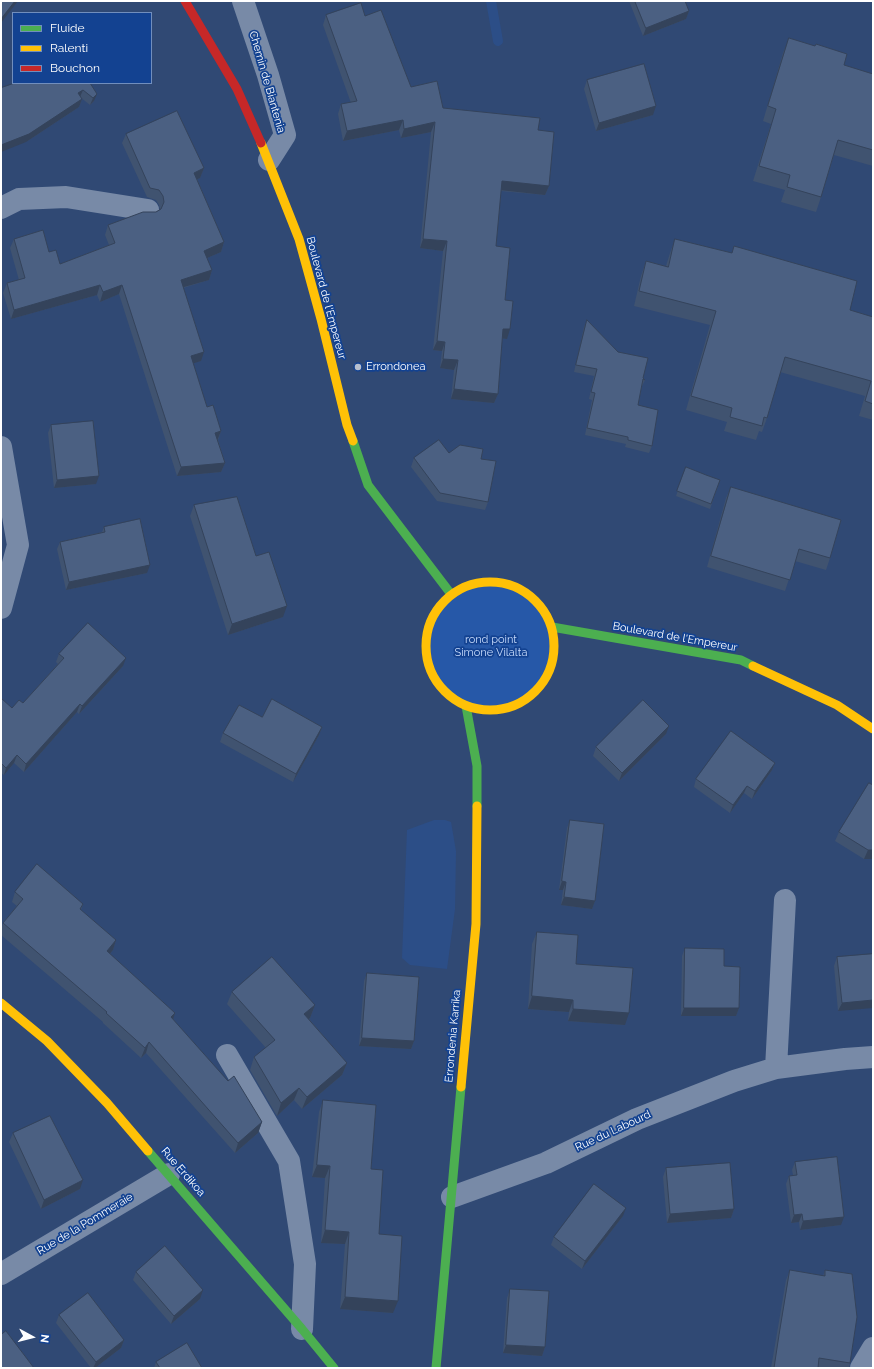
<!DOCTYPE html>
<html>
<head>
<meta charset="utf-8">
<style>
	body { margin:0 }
	#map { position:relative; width:874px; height:1369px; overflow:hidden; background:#304974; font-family:Raleway,sans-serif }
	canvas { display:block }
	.frame { position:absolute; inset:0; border:2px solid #fff; pointer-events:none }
	.legend { position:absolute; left:12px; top:12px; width:140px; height:72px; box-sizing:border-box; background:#134291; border:1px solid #718ebd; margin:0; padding:5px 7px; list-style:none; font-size:12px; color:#fff }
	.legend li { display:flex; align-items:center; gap:8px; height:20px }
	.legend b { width:20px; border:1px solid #718ebd }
	.north { position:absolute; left:12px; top:1317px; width:40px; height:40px; -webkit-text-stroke:3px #134291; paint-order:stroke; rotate:97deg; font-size:11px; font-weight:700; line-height:16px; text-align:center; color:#fff }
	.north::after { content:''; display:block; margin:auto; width:14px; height:18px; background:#fff; clip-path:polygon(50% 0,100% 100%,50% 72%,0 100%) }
</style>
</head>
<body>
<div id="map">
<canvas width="874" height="1369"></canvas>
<div class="frame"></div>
<ul class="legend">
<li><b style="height:5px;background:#4caf50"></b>Fluide</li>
<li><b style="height:5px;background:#ffc107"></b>Ralenti</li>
<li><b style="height:5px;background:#c62828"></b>Bouchon</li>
</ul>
<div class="north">N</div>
</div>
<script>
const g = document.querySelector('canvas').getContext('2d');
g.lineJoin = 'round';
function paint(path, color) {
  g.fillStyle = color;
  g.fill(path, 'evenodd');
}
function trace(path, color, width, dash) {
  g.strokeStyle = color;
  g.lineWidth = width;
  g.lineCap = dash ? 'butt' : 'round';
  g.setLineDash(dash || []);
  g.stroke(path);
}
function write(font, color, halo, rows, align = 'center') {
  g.font = font + ' Raleway,sans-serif';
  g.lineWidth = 3.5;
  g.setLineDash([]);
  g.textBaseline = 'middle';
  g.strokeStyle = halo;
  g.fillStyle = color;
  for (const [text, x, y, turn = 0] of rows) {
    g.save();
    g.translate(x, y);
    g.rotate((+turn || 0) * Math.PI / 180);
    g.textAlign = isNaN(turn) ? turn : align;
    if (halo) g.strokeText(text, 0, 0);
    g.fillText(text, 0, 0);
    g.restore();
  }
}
const green = new Path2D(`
	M426 646a64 64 0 1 1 128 0a64 64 0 1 1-128 0Z`);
const water = new Path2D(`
	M 434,820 L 445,820 L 451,822 L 456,851 L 455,909 L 447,969 L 410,965 L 402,958 L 407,830 Z`);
const stream = new Path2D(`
	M 491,1 L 498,41`);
const street = new Path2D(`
	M 243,1 L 268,75 L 285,135 L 269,160
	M 1,208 L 19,199 L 66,197 L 148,210
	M 1,447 L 18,545 L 1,608
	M 227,1055 L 289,1161 L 305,1264 L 302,1329
	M 776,1068 L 785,900
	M 452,1197 L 546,1163 L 637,1119 L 734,1081 L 776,1068 L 845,1059 L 873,1057
	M 1,1274 L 169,1174
	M 861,1368 L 873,1348`);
const fast = new Path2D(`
	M 353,441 L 368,485 L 451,594
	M 552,627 L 741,660 L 753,666
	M 466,706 L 477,766 L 477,806
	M 148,1151 L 302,1329 L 334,1368
	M 436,1368 L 461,1087`);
const slow = new Path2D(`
	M 261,143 L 299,239 L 321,319 L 347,425 L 353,441
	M426 646a64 64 0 1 1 128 0a64 64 0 1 1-128 0Z
	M 753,666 L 837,705 L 873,729
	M 1,1003 L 47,1041 L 107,1103 L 148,1151
	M 461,1087 L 476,924 L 477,806`);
const jam = new Path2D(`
	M 185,1 L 237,89 L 261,143`);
const wall = new Path2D(`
	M 629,1 L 685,1 L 689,11 L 686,19 L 643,36 Z
	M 326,15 L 365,16 L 411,87 L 443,108 L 538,130 L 549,186 L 545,195 L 501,191 L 496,246 L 505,300 L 507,339 L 502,338 L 498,394 L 494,403 L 451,399 L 454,370 L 440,368 L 442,351 L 433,350 L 443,251 L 420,248 L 431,132 L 401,138 L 399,130 L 343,141 L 338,114 L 341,104 L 351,103 L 323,25 Z
	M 789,38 L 844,65 L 873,74 L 873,166 L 834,155 L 821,197 L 816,212 L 781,202 L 785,190 L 753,181 L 771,124 L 763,121 L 783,53 Z
	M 587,80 L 653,115 L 596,131 L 584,89 Z
	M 90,83 L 94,101 L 90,105 L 80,97 L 82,99 L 79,107 L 26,142 Z
	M 126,134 L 204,168 L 200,178 L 197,179 L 224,242 L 221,252 L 207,258 L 212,270 L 209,280 L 183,288 L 201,361 L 193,363 L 207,407 L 221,431 L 218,440 L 225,463 L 221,472 L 177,476 L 119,294 L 100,302 L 97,295 L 11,319 L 3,293 L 7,283 L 19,280 L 10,248 L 14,239 L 49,252 L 60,264 L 109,245 L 105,235 L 108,225 L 156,212 L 160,209 L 159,205 L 156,200 L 147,197 L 122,143 Z
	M 675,239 L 732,253 L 734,246 L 850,310 L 873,317 L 873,420 L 859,416 L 865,396 L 780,372 L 767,418 L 762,432 L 759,431 L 756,440 L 724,431 L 727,422 L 686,410 L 710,325 L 634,306 L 641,276 L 646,261 L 666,266 L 670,253 Z
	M 587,320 L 645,380 L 642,386 L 638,405 L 652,446 L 649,453 L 625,447 L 626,444 L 585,435 L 592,400 L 589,399 L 594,376 L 574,372 L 584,327 Z
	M 51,425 L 96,484 L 54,488 L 48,433 Z
	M 449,453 L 488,502 L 485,510 L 437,501 L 411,467 L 414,458 Z
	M 686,467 L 706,475 L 720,480 L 710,509 L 676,496 Z
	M 731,487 L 830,558 L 826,570 L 795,561 L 785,591 L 707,567 L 726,498 Z
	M 194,505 L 256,556 L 283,617 L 228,635 L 190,516 Z
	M 104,527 L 147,573 L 66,590 L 57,549 L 60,542 L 102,532 Z
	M 59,654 L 123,666 L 79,714 L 77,712 L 24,772 L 14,763 L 4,775 L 1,773 L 1,700 L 12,708 L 23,703 L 58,664 L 56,662 Z
	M 262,717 L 322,727 L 319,735 L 293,782 L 220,742 L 223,733 Z
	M 666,734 L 619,781 L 593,756 L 596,747 Z
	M 775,763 L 772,770 L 752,799 L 744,793 L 730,813 L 694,787 L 696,779 Z
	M 873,785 L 873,859 L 864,859 L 835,841 L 839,832 Z
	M 570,820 L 595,901 L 592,909 L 561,905 L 563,890 L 559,890 L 567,828 Z
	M 15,892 L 83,904 L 81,910 L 116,940 L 113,950 L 110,954 L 175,1013 L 173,1019 L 262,1122 L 258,1133 L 235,1153 L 146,1053 L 141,1058 L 103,1023 L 103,1022 L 1,935 L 1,929 L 3,923 L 17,906 L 12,902 Z
	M 537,932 L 576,964 L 625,1025 L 568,1021 L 569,1012 L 528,1009 L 532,944 Z
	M 685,948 L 724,966 L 739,1008 L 736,1016 L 681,1016 L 682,956 Z
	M 873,954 L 838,1011 L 834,966 L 837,957 Z
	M 367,973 L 414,1041 L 411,1049 L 359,1046 L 364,981 Z
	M 232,992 L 315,1005 L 310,1018 L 309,1019 L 347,1063 L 342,1075 L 302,1109 L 294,1100 L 277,1116 L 250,1070 L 254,1057 L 266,1048 L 227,1004 Z
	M 323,1100 L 371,1169 L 379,1234 L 393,1313 L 340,1309 L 345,1244 L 321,1243 L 325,1178 L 312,1177 L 319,1112 Z
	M 13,1133 L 80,1189 L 41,1209 L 9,1142 Z
	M 795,1162 L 841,1225 L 800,1230 L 799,1222 L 791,1223 L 786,1184 L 789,1176 L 793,1175 L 792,1170 Z
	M 666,1168 L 734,1209 L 731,1218 L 667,1223 L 663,1177 Z
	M 623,1216 L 582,1269 L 551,1245 L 554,1237 Z
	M 790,1270 L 823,1276 L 825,1270 L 850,1363 L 849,1368 L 771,1368 L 775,1345 L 786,1280 Z
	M 136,1272 L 200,1299 L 171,1324 L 133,1280 Z
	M 510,1289 L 545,1347 L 542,1356 L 503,1353 L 507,1298 Z
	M 59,1315 L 124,1340 L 121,1348 L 95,1368 L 91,1368 L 56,1323 Z
	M 156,1362 L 202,1368 L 154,1368 Z`);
const shadedWall = new Path2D(`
	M 15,1 L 18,1 L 1,23 L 1,19 Z
	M 689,11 L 686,19 L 643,36 L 646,28 Z
	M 83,90 L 80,97 L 78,93 Z
	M 97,94 L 94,101 L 90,105 L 93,98 Z
	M 82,99 L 79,107 L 26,142 L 1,152 L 1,145 Z
	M 656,106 L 653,115 L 596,131 L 599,123 Z
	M 403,120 L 399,130 L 343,141 L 347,131 Z
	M 435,122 L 431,132 L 401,138 L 404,129 Z
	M 204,168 L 200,178 L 190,182 L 194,173 Z
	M 502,181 L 549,186 L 545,195 L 499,190 Z
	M 423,239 L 447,241 L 443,251 L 420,248 Z
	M 224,242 L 221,252 L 200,261 L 204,251 Z
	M 212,270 L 209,280 L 177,289 L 181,280 Z
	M 100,285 L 97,295 L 11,319 L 14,310 Z
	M 122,285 L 119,294 L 100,302 L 103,292 Z
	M 503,329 L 510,329 L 507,339 L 500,338 Z
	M 437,341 L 445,342 L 442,351 L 433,350 Z
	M 204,352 L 201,361 L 188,365 L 191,356 Z
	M 443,359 L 458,360 L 454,370 L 440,368 Z
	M 454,389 L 498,394 L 494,403 L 451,399 Z
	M 221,431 L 217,441 L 215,433 Z
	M 225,463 L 221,472 L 177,476 L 181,467 Z
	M 99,476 L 96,484 L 54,488 L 57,480 Z
	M 150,565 L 147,573 L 66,590 L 69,582 Z
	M 287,606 L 283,617 L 228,635 L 232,624 Z
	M 126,658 L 123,666 L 79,714 L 82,706 Z
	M 80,704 L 77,712 L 24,772 L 26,764 Z
	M 669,726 L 666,734 L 619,781 L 622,773 Z
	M 322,727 L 319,735 L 293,782 L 296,774 Z
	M 17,755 L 14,763 L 4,775 L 6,768 Z
	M 775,763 L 772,770 L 752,799 L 755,791 Z
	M 747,786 L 744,793 L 730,813 L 733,805 Z
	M 868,850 L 873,850 L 873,859 L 864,859 Z
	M 562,881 L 566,882 L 563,890 L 559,890 Z
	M 564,897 L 595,901 L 592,909 L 561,905 Z
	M 116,940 L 113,950 L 103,962 L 107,951 Z
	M 532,996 L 573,1000 L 569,1012 L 528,1009 Z
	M 873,1000 L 873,1008 L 838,1011 L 842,1003 Z
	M 315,1005 L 310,1018 L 300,1026 L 304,1014 Z
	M 684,1008 L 739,1008 L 736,1016 L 681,1016 Z
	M 573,1009 L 629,1013 L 625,1025 L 568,1021 Z
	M 175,1013 L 172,1023 L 171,1017 Z
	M 362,1038 L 414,1041 L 411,1049 L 359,1046 Z
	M 149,1042 L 146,1053 L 141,1058 L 145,1048 Z
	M 347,1063 L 342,1075 L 302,1109 L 307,1097 Z
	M 299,1088 L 294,1100 L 277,1116 L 281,1103 Z
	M 262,1122 L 258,1133 L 235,1153 L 238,1143 Z
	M 317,1165 L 330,1166 L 325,1178 L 312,1177 Z
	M 83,1180 L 80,1189 L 41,1209 L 44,1200 Z
	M 626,1208 L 623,1216 L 582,1269 L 585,1261 Z
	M 734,1209 L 731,1218 L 667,1223 L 670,1214 Z
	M 802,1214 L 799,1222 L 791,1223 L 794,1215 Z
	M 844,1217 L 841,1225 L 800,1230 L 803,1221 Z
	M 325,1230 L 349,1232 L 345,1244 L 321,1243 Z
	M 203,1290 L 200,1299 L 171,1324 L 174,1316 Z
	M 345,1297 L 398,1301 L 393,1313 L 340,1309 Z
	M 124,1340 L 121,1348 L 95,1368 L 93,1368 L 96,1362 Z
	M 506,1345 L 545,1347 L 542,1356 L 503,1353 Z`);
const building = new Path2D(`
	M 1,1 L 15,1 L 1,19 Z
	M 635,1 L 685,1 L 689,11 L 646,28 Z
	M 361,3 L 365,16 L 381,10 L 411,87 L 437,81 L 443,108 L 540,118 L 538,130 L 554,132 L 549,186 L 502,181 L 496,246 L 510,248 L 505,300 L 513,301 L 510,329 L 503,329 L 498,394 L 454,389 L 458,360 L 443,359 L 445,342 L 437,341 L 447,241 L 423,239 L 435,122 L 404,129 L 403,120 L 347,131 L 341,104 L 357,101 L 326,15 Z
	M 789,38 L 815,46 L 816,44 L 847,54 L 844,65 L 873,74 L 873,150 L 838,140 L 821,197 L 787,187 L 790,175 L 759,166 L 776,109 L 768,106 Z
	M 644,64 L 656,106 L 599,123 L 587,80 Z
	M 15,83 L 90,83 L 97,94 L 93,98 L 83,90 L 78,93 L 82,99 L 29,134 L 1,145 L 1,88 Z
	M 177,111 L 204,168 L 194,173 L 224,242 L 204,251 L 212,270 L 181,280 L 204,352 L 191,356 L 207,407 L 213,405 L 221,431 L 215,433 L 225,463 L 181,467 L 122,285 L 103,292 L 100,285 L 14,310 L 7,283 L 25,278 L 14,239 L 43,230 L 49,252 L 56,250 L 60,264 L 115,243 L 108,225 L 143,212 L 156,212 L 161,209 L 164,202 L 163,196 L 159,190 L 150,188 L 126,134 Z
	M 675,239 L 732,253 L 734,246 L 857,281 L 850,310 L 873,317 L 873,404 L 865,401 L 871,381 L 785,357 L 767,418 L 764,417 L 762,426 L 730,417 L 732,408 L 691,396 L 716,311 L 639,291 L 646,261 L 668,267 Z
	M 587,320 L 618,352 L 648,358 L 643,378 L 645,380 L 643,379 L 638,405 L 658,410 L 652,446 L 628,440 L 628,437 L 587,428 L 595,393 L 591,392 L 597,369 L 576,365 Z
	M 93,421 L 99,476 L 57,480 L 51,425 Z
	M 439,440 L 449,453 L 460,445 L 483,449 L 481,459 L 496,461 L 488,502 L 440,493 L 414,458 Z
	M 686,467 L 706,475 L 720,480 L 711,504 L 677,491 Z
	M 731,487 L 841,520 L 830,558 L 799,549 L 790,580 L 711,556 Z
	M 237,497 L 256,556 L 269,552 L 287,606 L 232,624 L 194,505 Z
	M 140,519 L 150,565 L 69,582 L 60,542 L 105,532 L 104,527 Z
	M 88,623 L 126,658 L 82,706 L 80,704 L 26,764 L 17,755 L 6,768 L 1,763 L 1,700 L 2,699 L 12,708 L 19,700 L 23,703 L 64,658 L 59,654 Z
	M 272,699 L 322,727 L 296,774 L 223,733 L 239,705 L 262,717 Z
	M 643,700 L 669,726 L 622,773 L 596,747 Z
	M 731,731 L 775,763 L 755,791 L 747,786 L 733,805 L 696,779 Z
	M 869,783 L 873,785 L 873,850 L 868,850 L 839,832 Z
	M 570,820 L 604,824 L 595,901 L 564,897 L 566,882 L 562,881 Z
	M 37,864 L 83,904 L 80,909 L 116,940 L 107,951 L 175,1013 L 171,1017 L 228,1081 L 234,1076 L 262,1122 L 238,1143 L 149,1042 L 145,1048 L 106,1013 L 107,1012 L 3,923 L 23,899 L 15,892 Z
	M 537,932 L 578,935 L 576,964 L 633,968 L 629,1013 L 573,1009 L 573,1000 L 532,996 Z
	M 685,948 L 724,949 L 724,966 L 740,967 L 739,1008 L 684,1008 Z
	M 873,954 L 873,1000 L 842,1003 L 837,957 Z
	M 272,957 L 315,1005 L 304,1014 L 347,1063 L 307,1097 L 299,1088 L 281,1103 L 254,1057 L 275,1040 L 232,992 Z
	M 367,973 L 419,977 L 414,1041 L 362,1038 Z
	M 323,1100 L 376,1105 L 371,1169 L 383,1170 L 379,1234 L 402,1236 L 398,1301 L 345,1297 L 349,1232 L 325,1230 L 330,1166 L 317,1165 Z
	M 50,1116 L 83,1180 L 44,1200 L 13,1133 Z
	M 837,1157 L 844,1217 L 803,1221 L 802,1214 L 794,1215 L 789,1176 L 797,1175 L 795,1162 Z
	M 730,1163 L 734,1209 L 670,1214 L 666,1168 Z
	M 594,1184 L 626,1208 L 585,1261 L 554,1237 Z
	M 165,1246 L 203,1290 L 174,1316 L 136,1272 Z
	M 790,1270 L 825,1276 L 825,1270 L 852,1274 L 857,1317 L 850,1363 L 819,1358 L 818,1368 L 774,1368 L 779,1335 Z
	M 510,1289 L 549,1291 L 545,1347 L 506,1345 Z
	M 88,1293 L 124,1340 L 96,1362 L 59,1315 Z
	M 6,1331 L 34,1368 L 1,1368 L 1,1335 Z
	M 187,1343 L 202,1368 L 160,1368 L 156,1362 Z`);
const markers = [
	[358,367,4,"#b7bfce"]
];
const streetNames = [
	["Chemin de Biantenia",267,82,74],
	["Boulevard de l'Empereur",326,298,75],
	["Boulevard de l'Empereur",675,637,10],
	["Errondenia Karrika",453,1036,-85],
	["Rue du Labourd",613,1131,-25],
	["Rue Erdikoa",183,1172,49],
	["Rue de la Pommeraie",85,1224,-31]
];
const poiNames = [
	["Errondonea",366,367]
];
const parkNames = [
	["rond point",491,640],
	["Simone Vilalta",491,653]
];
paint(green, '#2658a8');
paint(water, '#2c4e87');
trace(stream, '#2c4e87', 10);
trace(street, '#788aa7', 22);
trace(fast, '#4caf50', 9);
trace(slow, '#ffc107', 9);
trace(jam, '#c62828', 9);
paint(wall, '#405370');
paint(shadedWall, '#34435b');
paint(building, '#4b6082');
trace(building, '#34435b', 1);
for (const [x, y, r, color] of markers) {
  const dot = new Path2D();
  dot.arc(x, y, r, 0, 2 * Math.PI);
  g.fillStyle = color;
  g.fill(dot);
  trace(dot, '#134291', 1.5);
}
write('11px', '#fff', '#134291', streetNames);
write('11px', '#fff', '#134291', poiNames, 'left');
write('11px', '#c7dbfc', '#134291', parkNames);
</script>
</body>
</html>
